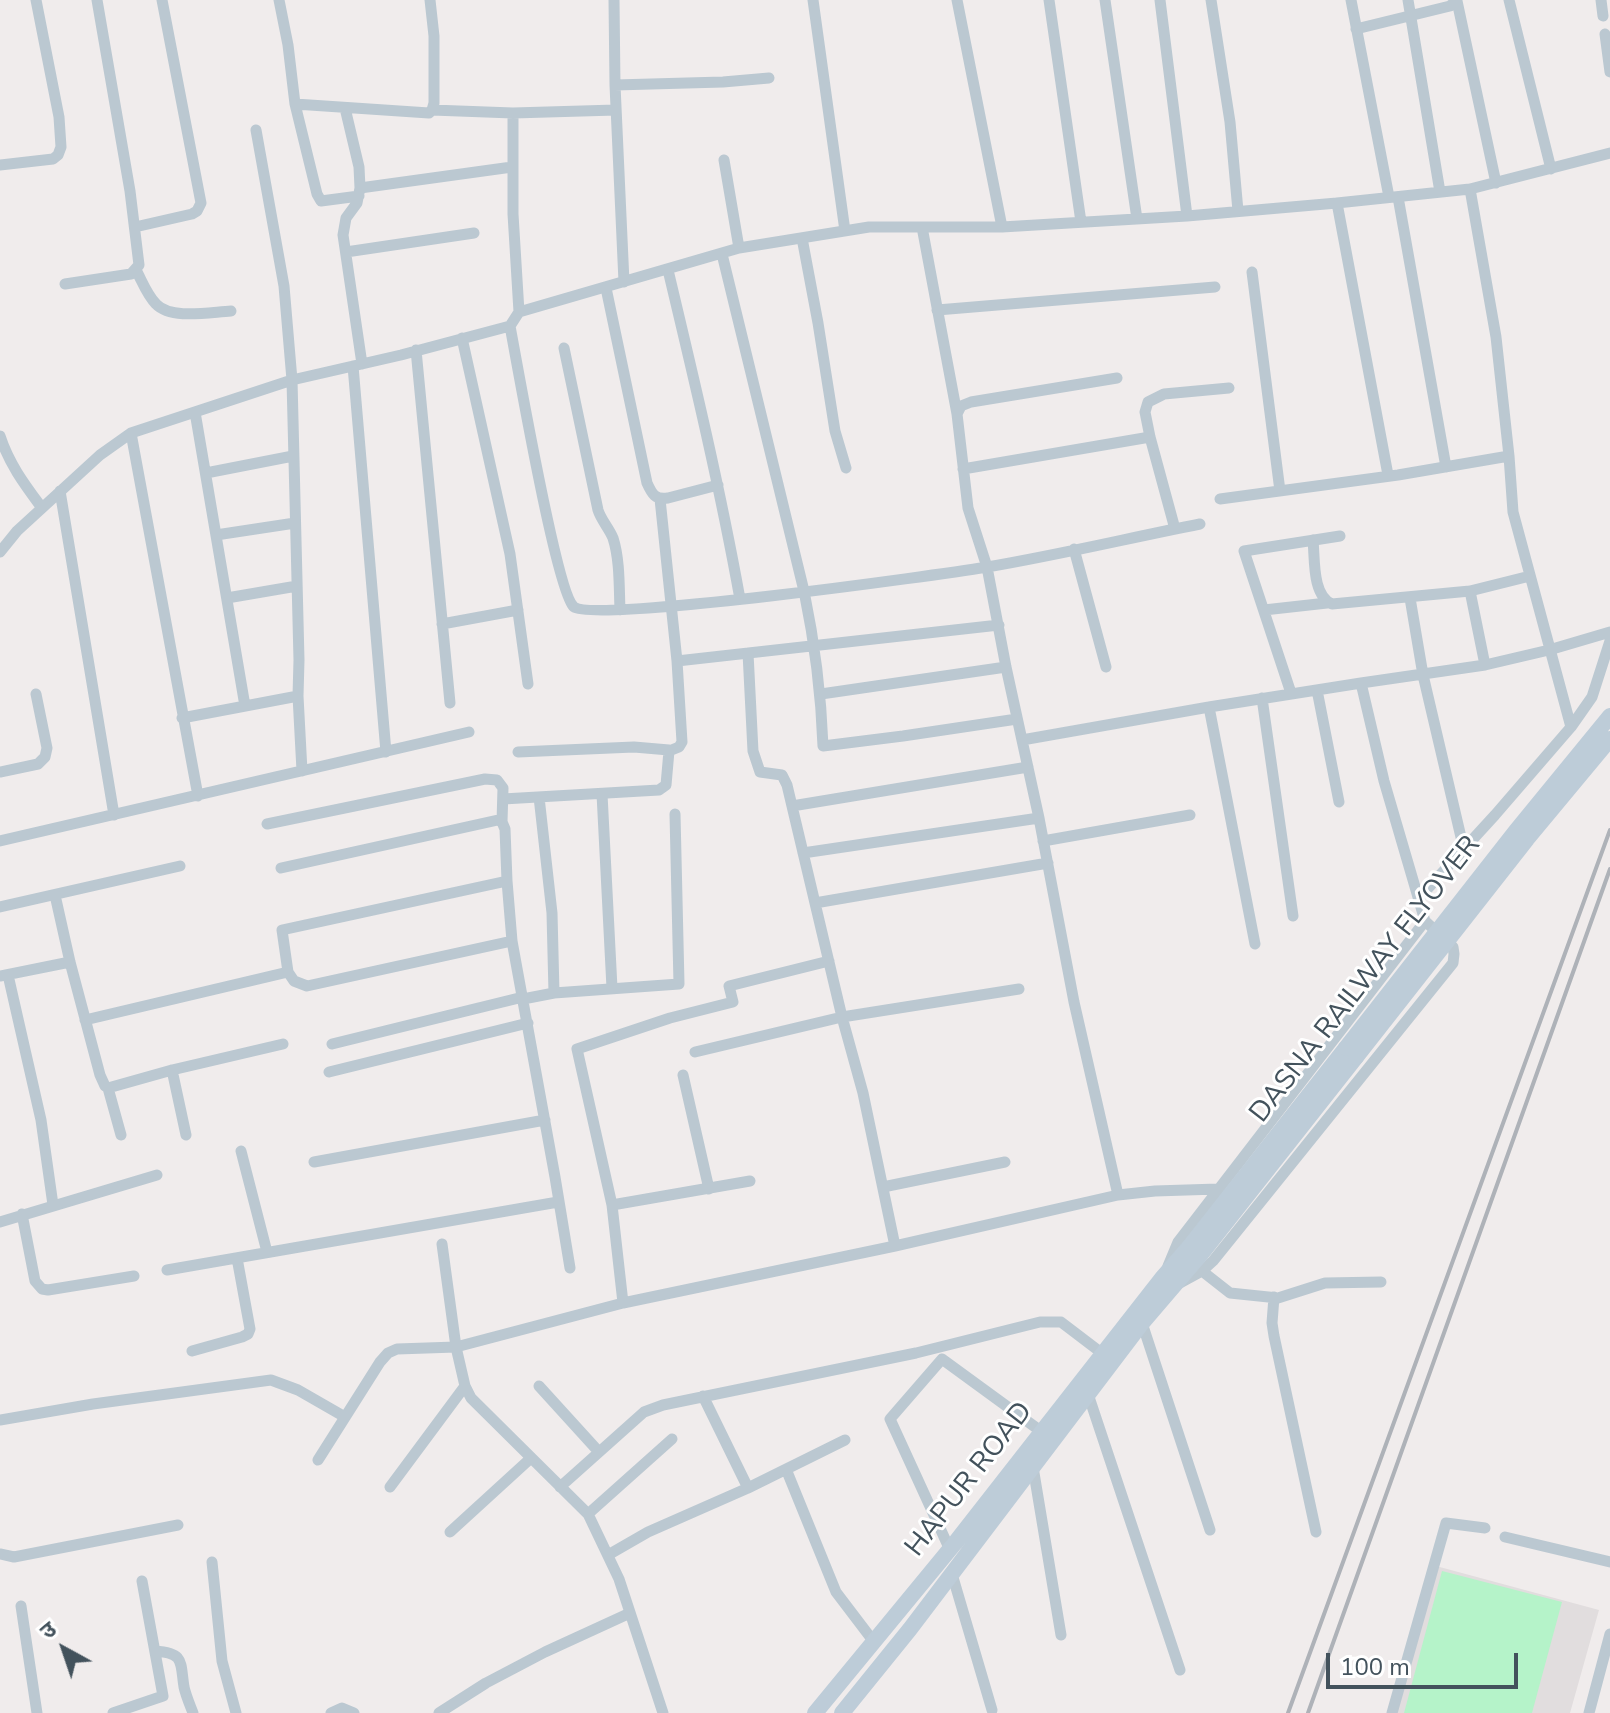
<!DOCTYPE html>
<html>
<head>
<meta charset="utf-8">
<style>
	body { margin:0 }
	#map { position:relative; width:1610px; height:1713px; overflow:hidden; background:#f0ecec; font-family:"Nunito Sans","Noto Sans Devanagari",sans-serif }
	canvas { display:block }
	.north { position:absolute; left:24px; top:1609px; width:80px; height:80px; -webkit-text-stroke:6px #fff; paint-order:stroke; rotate:320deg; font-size:22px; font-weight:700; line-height:32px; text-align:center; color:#43525c }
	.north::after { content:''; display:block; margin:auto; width:28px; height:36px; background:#43525c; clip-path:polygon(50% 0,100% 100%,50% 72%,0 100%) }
	.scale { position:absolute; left:1326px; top:1653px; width:192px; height:36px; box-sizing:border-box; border:4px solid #43525c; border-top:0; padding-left:10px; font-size:24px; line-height:28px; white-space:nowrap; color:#43525c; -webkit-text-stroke:6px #fff; paint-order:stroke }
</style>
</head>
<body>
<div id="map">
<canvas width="1610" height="1713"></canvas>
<div class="north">उ</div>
<div class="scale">100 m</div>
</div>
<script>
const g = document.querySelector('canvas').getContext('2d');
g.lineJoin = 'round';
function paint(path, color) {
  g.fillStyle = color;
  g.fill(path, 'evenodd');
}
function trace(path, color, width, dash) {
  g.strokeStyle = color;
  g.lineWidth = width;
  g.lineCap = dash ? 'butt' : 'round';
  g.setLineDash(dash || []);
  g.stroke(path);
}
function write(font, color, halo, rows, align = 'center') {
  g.font = font + ' "Nunito Sans",sans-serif';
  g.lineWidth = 6;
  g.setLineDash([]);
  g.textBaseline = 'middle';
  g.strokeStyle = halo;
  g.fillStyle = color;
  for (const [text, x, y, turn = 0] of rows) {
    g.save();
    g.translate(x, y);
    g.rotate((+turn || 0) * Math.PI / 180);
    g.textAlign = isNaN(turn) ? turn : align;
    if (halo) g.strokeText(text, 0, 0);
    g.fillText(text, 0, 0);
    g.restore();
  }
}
const education = new Path2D(`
	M 1436,1566 L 1599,1610 L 1570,1713 L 1395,1713 Z`);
const green = new Path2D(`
	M 1442,1571 L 1562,1602 L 1532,1713 L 1404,1713 Z`);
const street = new Path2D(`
	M 279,0 L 288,45 L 295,104 L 317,194 L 321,201 L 359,196
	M 614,0 L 615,85 L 624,282
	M 813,0 L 845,231
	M 957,0 L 1002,227
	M 1049,0 L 1081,222
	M 1105,0 L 1137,219
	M 1160,0 L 1187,216
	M 1211,0 L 1230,122 L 1238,211
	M 1351,0 L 1389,197
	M 1408,0 L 1440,192
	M 1509,0 L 1551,169
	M 1601,0 L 1603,16
	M 1457,1 L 1496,183
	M 1356,29 L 1450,6 L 1457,0
	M 1605,34 L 1610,72
	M 615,85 L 723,82 L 769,78
	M 295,104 L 429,113 L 432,110 L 434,103 L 434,36 L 430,0
	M 345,108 L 359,167 L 360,188 L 357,203 L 346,218 L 343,235 L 362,364
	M 432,110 L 513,113 L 616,110
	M 513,113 L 513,214 L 519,312
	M 256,130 L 284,286 L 292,380 L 299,660 L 298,696 L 302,771
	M 724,160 L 739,248
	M 0,165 L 53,159 L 58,155 L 61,147 L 59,117 L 36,0
	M 360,188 L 512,167
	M 1470,189 L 1496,337 L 1509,456 L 1513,512 L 1571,727
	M 1398,197 L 1446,467
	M 1337,203 L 1388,475
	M 135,227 L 192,214 L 197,211 L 201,203 L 162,0
	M 922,227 L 957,414
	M 802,238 L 818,323 L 835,431 L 846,468
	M 346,252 L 474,233
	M 722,254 L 804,591 C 815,644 821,692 823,746 L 903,736 L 1017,719
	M 136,270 C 142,281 147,295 156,304 C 171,320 210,312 231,311
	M 668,270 C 694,379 720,488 740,599
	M 1252,272 L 1280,491
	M 65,284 L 131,274 L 139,265 L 130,191 L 97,0
	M 606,288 L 647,483 C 652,494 655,500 668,498 L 718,485
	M 937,310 L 1215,287
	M 510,326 C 517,363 557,594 574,607 C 595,623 939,575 987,567 C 1058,555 1129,538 1200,524
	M 462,338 L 510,554 L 528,684
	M 564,348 L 598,510 C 601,520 609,528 613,538 C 620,560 619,587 620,610
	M 416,350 L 450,703
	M 353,366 L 386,752
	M 1117,378 L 971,402 L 961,406 L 957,414 L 968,508 L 987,567 L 1006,667 L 1039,818 L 1074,1002 L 1118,1195
	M 195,412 L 245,706
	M 131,433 L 198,796
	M 0,436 C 9,464 25,485 42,508
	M 963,469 L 1150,437
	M 206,473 L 293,456
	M 60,491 L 114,815
	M 1220,499 L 1398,475 L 1509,456
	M 1175,529 L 1150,437 L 1145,412 L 1148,402 L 1164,394 L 1229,388
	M 216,535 L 295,523
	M 1313,540 C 1315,560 1312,595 1332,604 L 1470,591 L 1530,576
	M 1074,549 L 1106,667
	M 0,552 L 17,531 L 100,455 L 131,433 L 292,380 L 401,355 L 510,326 L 519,312 L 739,248 L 869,227 L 1002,227 L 1187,216 L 1337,203 L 1470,189 L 1610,153
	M 1470,591 L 1485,665
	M 227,598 L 297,586
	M 1410,598 L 1423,675 L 1464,850
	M 1264,610 L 1327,603
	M 442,624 L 518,610
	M 748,653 L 753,751 L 760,772 L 782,775 L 787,785 L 842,1017 L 863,1093 L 895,1246
	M 677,661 L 999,625
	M 1317,690 L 1339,802
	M 1291,693 L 1244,551 L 1340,536
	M 821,694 L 1006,667
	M 1262,698 L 1293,916
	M 1209,707 L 1255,944
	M 182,718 L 298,696
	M 1022,740 L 1209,707 L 1361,683
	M 518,752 L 634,747 L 669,750
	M 0,772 L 38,764 L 45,757 L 47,748 L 36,694
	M 602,794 L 612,988
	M 503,799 L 659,790 L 666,785 L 669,751 L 679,747 L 682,742 L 677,661 L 660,499
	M 792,806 L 1028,767
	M 267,824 L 485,779 L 497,780 L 503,788 L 502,822
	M 0,841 L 469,732
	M 1043,841 L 1190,815
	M 803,853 L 1039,818
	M 281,868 L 498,820 L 502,822 L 505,829 L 507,881 L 512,941 L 555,1177 L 570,1268
	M 55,895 L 70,962 L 100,1075 L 105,1086 L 108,1088 L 172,1070 L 283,1044
	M 1419,898 L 1495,815 L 1571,727 L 1592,697 L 1610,641
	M 815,903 L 1048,863
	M 0,907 L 180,866
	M 288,972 L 294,981 L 307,986 L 512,941
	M 8,975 L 41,1120 L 53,1205
	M 0,976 L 70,962
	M 554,993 L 679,984 L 675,814
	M 523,999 L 554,993 L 552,913 L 539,797
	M 85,1020 L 288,972 L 282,930 L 507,881
	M 332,1044 L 523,997
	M 695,1052 L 842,1017 L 1019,989
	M 172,1070 L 186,1135
	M 329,1072 L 528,1023
	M 683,1075 L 709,1189
	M 108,1088 L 121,1135
	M 241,1151 L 267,1252
	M 314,1162 L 545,1120
	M 883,1187 L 1005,1162
	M 612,1205 L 577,1049 L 670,1018 L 733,1002 L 729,986 L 829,961
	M 22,1214 L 35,1281 L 42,1289 L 48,1290 L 134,1276
	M 0,1222 L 157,1175
	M 442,1244 L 456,1347 L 465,1386 L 471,1398 L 588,1514 L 619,1579 L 663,1713
	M 1168,1266 L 1178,1242 L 1425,921 L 1384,781 L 1361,683 L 1485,665 L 1549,650 L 1610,632
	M 167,1270 L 558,1202
	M 1202,1271 L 1230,1293 L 1278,1298 L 1325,1283 L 1381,1282
	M 1180,1283 L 1202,1271 L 1213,1261 L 1453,963 L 1454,954 L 1453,947 L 1425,921
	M 1274,1297 L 1272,1323 L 1274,1336 L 1316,1532
	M 623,1303 L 612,1205 L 750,1181
	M 1142,1323 L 1210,1530
	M 192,1351 L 242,1337 L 248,1334 L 250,1329 L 237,1258
	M 539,1386 L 599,1452
	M 1088,1394 L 1180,1670
	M 703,1396 L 748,1488
	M 0,1420 L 93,1404 L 271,1380 L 298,1390 L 345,1417
	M 318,1460 L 380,1362 L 388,1353 L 397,1349 L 456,1347 L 623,1303 L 895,1246 L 1118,1195 L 1155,1191 L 1218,1189
	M 1033,1467 L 1061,1635
	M 786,1469 L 836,1592 L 874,1642
	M 390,1487 L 465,1386
	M 560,1487 L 644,1412 L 663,1405 L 916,1353 L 1040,1322 L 1061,1322 L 1103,1354
	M 588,1514 L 672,1439
	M 450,1532 L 531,1458
	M 1505,1537 L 1610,1562
	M 950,1550 L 890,1419 L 942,1359 L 1042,1432
	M 0,1554 L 14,1557 L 178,1525
	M 608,1555 L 648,1532 L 748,1488 L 845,1440
	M 212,1562 L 222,1661 L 236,1713
	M 952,1574 L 992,1710
	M 21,1606 L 37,1713
	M 155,1651 C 185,1653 180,1662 184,1687 C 186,1696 190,1705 193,1713
	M 113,1713 L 163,1696 L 142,1581
	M 331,1713 L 342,1708 L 354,1713
	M 439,1713 L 486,1683 L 545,1652 L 630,1613
	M 1392,1713 L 1446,1523 L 1485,1528
	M 1589,1713 L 1610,1634`);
const secondary = new Path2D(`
	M 815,1713 L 955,1543 L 1163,1277 L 1190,1246 L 1346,1048
	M 842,1713 L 910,1629 L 1142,1323 L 1201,1254 L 1356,1057`);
const rail = new Path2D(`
	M 1288,1713 L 1610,830
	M 1308,1713 L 1610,869`);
const secondaryBridge = new Path2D(`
	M 1346,1048 L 1516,831 L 1610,716
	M 1356,1057 L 1527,839 L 1610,739`);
const streetNames = [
	["DASNA RAILWAY FLYOVER",1366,980,-52],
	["HAPUR ROAD",970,1480,-52]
];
paint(education, '#e1ddde');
paint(green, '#b5f3c9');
trace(street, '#bbc8d1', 11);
trace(secondary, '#bdccd8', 16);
trace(rail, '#aeb2b8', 4);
trace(secondaryBridge, '#bdccd8', 16);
write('28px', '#43525c', '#fff', streetNames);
</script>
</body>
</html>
